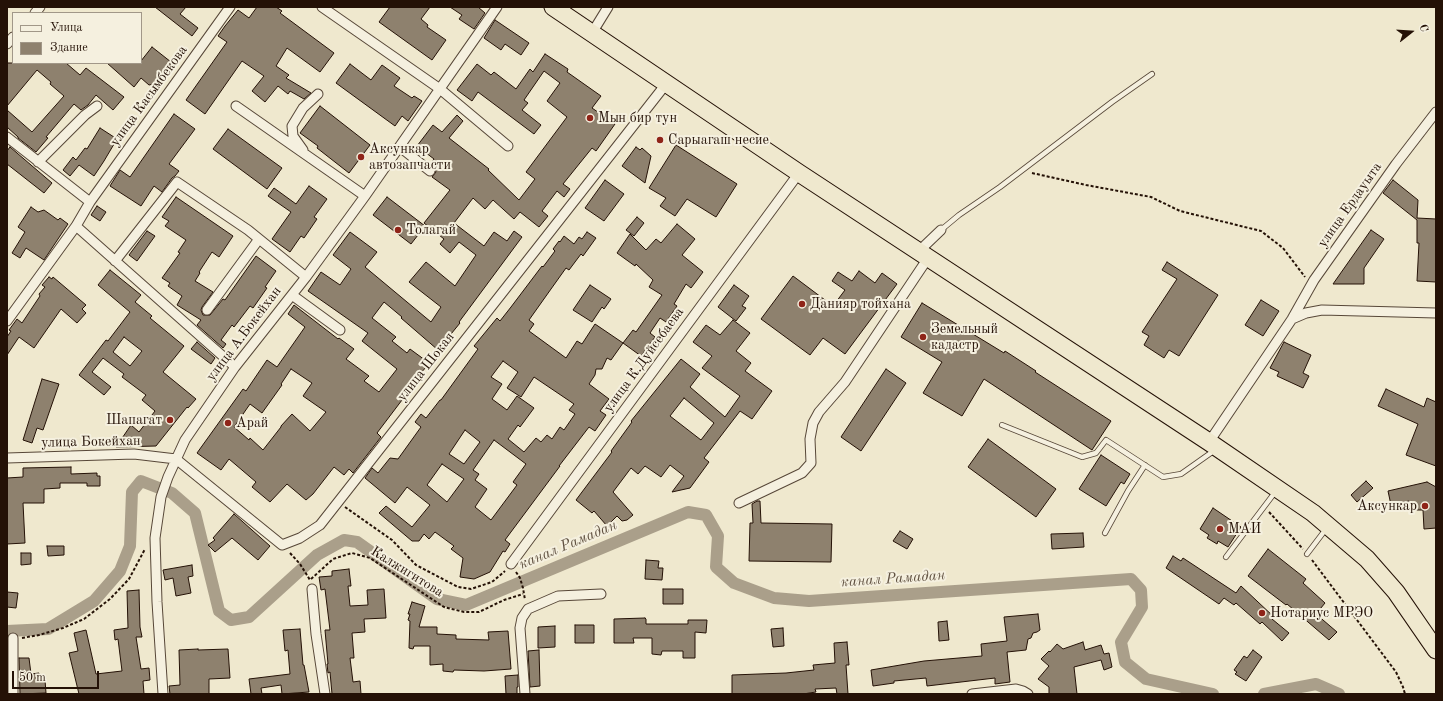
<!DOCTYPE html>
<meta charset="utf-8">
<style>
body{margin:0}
#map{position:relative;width:1443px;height:701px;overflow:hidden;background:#efe8ce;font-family:"Old Standard TT",serif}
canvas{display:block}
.frame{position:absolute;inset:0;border:8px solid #241106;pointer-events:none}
.legend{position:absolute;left:12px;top:12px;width:130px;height:52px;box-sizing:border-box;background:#f5f0df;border:1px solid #a19788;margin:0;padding:5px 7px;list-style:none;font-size:12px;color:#241106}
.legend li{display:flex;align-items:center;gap:8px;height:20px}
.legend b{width:20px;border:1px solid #a19788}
.north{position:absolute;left:1391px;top:12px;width:40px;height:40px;-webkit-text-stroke:3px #f5f0df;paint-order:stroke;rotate:73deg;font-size:11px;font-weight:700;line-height:16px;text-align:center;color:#241106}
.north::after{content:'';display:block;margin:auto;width:14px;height:18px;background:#241106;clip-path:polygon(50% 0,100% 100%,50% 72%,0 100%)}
.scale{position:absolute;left:12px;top:671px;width:87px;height:18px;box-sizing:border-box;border:2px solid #241106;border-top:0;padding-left:5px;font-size:12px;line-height:14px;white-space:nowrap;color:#241106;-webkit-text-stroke:3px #f5f0df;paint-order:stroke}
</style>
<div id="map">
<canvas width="1443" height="701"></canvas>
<div class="frame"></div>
<ul class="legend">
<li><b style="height:5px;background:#f5f0df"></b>Улица</li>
<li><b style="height:11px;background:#8e816e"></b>Здание</li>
</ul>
<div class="north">С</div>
<div class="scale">50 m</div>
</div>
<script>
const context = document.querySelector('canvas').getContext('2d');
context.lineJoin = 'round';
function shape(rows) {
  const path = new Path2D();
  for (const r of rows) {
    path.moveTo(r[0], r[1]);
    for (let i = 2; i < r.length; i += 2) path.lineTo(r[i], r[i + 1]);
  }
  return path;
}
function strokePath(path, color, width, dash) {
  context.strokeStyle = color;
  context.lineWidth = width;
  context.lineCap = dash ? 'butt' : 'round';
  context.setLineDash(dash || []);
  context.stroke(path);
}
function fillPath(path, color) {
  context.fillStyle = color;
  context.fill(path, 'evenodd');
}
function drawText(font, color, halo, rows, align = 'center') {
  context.font = font + ' "Old Standard TT",serif';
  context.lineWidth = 4;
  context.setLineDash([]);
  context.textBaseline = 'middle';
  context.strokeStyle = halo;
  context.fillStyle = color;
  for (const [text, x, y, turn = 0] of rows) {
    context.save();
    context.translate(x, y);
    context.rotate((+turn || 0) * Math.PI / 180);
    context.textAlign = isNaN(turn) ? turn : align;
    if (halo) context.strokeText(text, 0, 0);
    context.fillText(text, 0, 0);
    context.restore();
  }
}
strokePath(shape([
 [7,631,48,629,94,601,120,571,130,546,132,492,141,481,172,493,195,513,219,611,231,620,249,617,317,555,344,540,357,542,437,599,466,605,688,512,706,515,718,536,716,567,734,583,774,598,809,601,1131,579,1141,590,1142,607,1121,642,1125,662,1146,679,1213,694],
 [1264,694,1316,684,1339,694]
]), '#aa9f8a', 12);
const building = shape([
 [155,7,186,7,180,14,198,28,192,36,155,7],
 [257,7,276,7,282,11,280,13,334,53,320,72,287,48,276,66,289,75,286,78,311,93,304,99,290,91,288,94,278,86,265,102,252,91,264,76,242,61,205,114,186,100,227,42,218,36,225,26,238,10,249,18,257,7],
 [390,7,430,7,421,19,428,25,427,27,446,40,432,60,379,22,390,7],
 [450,7,478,7,485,13,474,29,459,19,462,15,450,7],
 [495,20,529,43,521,55,505,44,501,50,484,38,495,20],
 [152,47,171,62,154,84,149,85,141,78,134,87,107,63,141,63,141,61,152,47],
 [545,54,568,69,567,72,601,96,592,108,615,124,596,151,592,148,563,184,570,189,564,197,557,191,542,211,548,216,539,227,520,212,514,219,493,200,485,209,473,198,454,223,484,246,494,232,507,241,514,231,522,237,459,322,460,323,438,350,401,318,402,317,384,302,372,318,396,337,392,341,407,353,410,349,429,363,401,399,402,400,377,433,381,437,353,473,349,469,344,475,334,467,313,494,306,500,287,484,270,502,252,487,256,482,229,459,221,470,197,453,243,389,246,391,267,360,277,367,305,327,288,314,294,305,338,339,339,338,354,349,346,359,369,376,364,381,379,392,397,369,362,341,368,333,308,291,321,272,340,285,351,269,333,255,350,232,377,252,365,267,431,322,441,307,409,282,426,262,455,286,476,255,459,242,450,253,440,244,444,239,424,223,450,190,432,177,436,172,434,167,436,165,432,162,434,159,417,146,433,125,442,132,457,115,463,121,449,138,489,169,488,170,519,200,535,179,526,172,567,117,547,101,560,83,544,71,524,100,528,103,522,110,541,125,534,134,478,92,472,101,457,90,477,64,491,75,494,72,516,89,530,69,533,72,545,54],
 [291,369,312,383,303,396,326,412,310,431,292,414,281,426,281,427,263,450,250,438,249,440,234,427,250,404,262,413,282,385,281,384,291,369],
 [7,63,66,63,80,75,86,68,124,97,113,110,96,95,88,105,81,110,74,104,46,137,48,138,36,152,18,138,18,137,7,127,7,110,32,132,64,96,50,84,51,82,37,70,7,106,7,63],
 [350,64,371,80,382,65,400,78,394,86,412,98,414,96,422,101,408,121,402,116,395,126,336,83,350,64],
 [320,106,370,145,349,173,317,148,318,146,300,133,320,106],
 [174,114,195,129,169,164,179,171,175,176,172,178,162,192,154,186,141,206,110,186,120,170,130,177,174,114],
 [100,128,117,139,104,161,94,176,79,165,70,176,63,170,73,157,76,160,85,148,87,149,100,128],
 [228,129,282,168,267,189,213,149,228,129],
 [676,145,737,184,716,217,687,199,675,216,660,206,666,198,649,188,676,145],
 [10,147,52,183,44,193,7,164,7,151,10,147],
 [636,147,640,150,642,148,651,156,645,183,622,166,636,147],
 [605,180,624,194,604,221,585,208,605,180],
 [1393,180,1418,200,1417,218,1436,219,1436,282,1417,281,1419,243,1417,243,1417,220,1383,193,1393,180],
 [309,186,327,199,314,217,317,219,304,238,301,236,290,252,272,239,291,212,268,196,274,188,296,204,309,186],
 [176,197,233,236,219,257,212,252,199,272,200,273,195,281,213,292,202,307,201,310,203,315,210,315,223,299,225,300,256,256,276,271,265,287,267,288,253,308,250,306,234,327,232,325,221,340,226,344,223,348,197,325,201,320,177,305,182,296,168,286,170,283,162,278,180,253,178,252,186,240,165,226,169,221,162,217,176,197],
 [387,197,425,226,411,244,373,215,387,197],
 [97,206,106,212,100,221,91,215,97,206],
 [31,207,38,212,44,210,58,220,60,218,68,224,44,260,26,248,20,258,12,253,25,232,18,227,31,207],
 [637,217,644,223,634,236,626,230,637,217],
 [677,224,695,239,682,255,703,272,691,288,686,284,674,304,677,306,666,322,660,318,650,333,655,337,641,356,623,343,633,330,636,332,662,295,649,287,653,280,636,264,635,266,617,253,630,234,646,250,656,239,661,243,677,224],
 [1371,230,1384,239,1364,268,1364,284,1333,284,1371,230],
 [147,231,155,236,137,261,129,255,147,231],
 [587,232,596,238,583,256,581,254,569,270,566,268,551,289,529,320,534,324,529,331,566,358,577,341,582,344,595,324,623,343,611,360,607,358,602,369,596,369,595,375,589,384,609,399,600,411,606,415,595,431,589,427,559,466,560,466,505,540,510,544,505,552,503,551,490,572,474,579,460,577,463,558,451,549,454,546,435,532,429,539,424,534,419,541,412,541,379,513,386,506,412,527,430,505,407,487,395,503,365,478,372,468,378,473,390,458,398,459,421,427,415,422,421,414,426,418,440,400,441,400,478,349,474,346,497,318,500,321,511,307,542,266,543,267,555,251,553,249,559,241,560,242,564,236,574,244,579,237,582,239,587,232],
 [503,361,518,372,507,388,521,397,534,377,574,404,569,410,575,414,564,430,560,427,552,439,547,435,541,442,536,438,524,452,508,439,518,425,520,427,534,408,517,396,507,410,492,399,502,384,491,377,503,361],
 [465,430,480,442,464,464,449,454,465,430],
 [494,440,526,464,513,482,517,485,491,520,475,507,487,489,475,480,479,474,473,470,494,440],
 [442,464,464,479,447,502,427,485,442,464],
 [1167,262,1218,295,1179,356,1169,350,1164,358,1144,345,1149,336,1142,332,1177,279,1162,270,1167,262],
 [110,270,141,295,135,302,152,316,150,318,184,346,163,372,196,399,188,408,187,407,156,446,116,447,131,425,139,432,155,411,142,400,146,395,122,377,124,374,103,358,92,372,111,387,104,395,79,375,106,340,108,341,130,312,98,285,110,270],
 [124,337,142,351,130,366,113,352,124,337],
 [859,271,875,283,882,273,897,284,845,354,823,338,810,355,761,319,793,276,833,306,845,290,832,281,838,272,852,281,859,271],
 [49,277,52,279,53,277,86,305,82,309,86,313,77,323,61,309,34,348,19,337,7,355,7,337,11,331,9,330,17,319,22,323,40,296,39,294,45,287,42,285,49,277],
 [590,285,611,299,604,309,602,307,592,322,573,310,590,285],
 [734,285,749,296,742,306,746,308,736,321,718,307,734,285],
 [1261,300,1279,311,1263,336,1245,325,1261,300],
 [922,303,1004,353,1005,351,1036,371,1035,372,1111,421,1092,450,984,379,962,416,923,393,942,362,901,337,922,303],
 [733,320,750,333,736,351,751,363,745,371,772,391,752,419,740,411,704,458,709,462,690,488,672,492,684,476,670,465,661,477,645,466,638,474,631,468,613,492,633,515,627,520,622,521,617,516,607,526,594,511,592,513,576,500,612,452,611,451,632,422,631,421,681,359,700,374,690,387,725,417,740,396,702,368,712,356,693,342,706,325,720,335,733,320],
 [684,398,714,423,701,440,670,416,684,398],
 [197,342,215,358,211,364,191,349,197,342],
 [1284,342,1311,355,1303,373,1309,376,1303,388,1277,376,1279,372,1270,368,1284,342],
 [886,369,906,383,861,451,841,437,886,369],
 [42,379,59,384,43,430,37,428,32,443,23,440,42,379],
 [1386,389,1424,407,1427,398,1436,402,1436,466,1406,455,1418,424,1378,406,1386,389],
 [988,439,1056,489,1036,517,968,467,988,439],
 [1101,455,1130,474,1124,484,1121,482,1106,506,1079,489,1101,455],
 [71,467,71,474,97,473,97,476,100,476,100,486,87,486,87,483,60,483,60,488,44,489,44,503,23,503,25,543,7,544,7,478,23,477,23,468,71,467],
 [1366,481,1373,488,1357,502,1351,495,1366,481],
 [1427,482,1436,487,1436,528,1424,529,1423,510,1415,510,1410,507,1409,501,1391,505,1388,491,1427,482],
 [757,501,760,501,761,523,832,524,831,562,749,561,750,523,753,523,752,504,757,501],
 [1213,508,1241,527,1228,547,1218,541,1217,544,1207,538,1209,535,1200,529,1213,508],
 [234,514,270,546,258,560,232,538,215,552,208,545,215,540,213,538,234,514],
 [900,531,913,539,907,549,893,541,900,531],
 [1083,533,1084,547,1052,549,1051,534,1083,533],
 [47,546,64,546,64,555,48,556,47,546],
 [1268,549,1306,579,1303,583,1325,603,1316,614,1337,632,1329,640,1287,604,1286,605,1248,576,1268,549],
 [21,553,31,553,31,564,21,565,21,553],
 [1173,556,1181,561,1183,558,1236,593,1241,586,1274,617,1272,619,1289,633,1282,641,1262,622,1260,624,1236,603,1234,605,1224,598,1219,604,1166,568,1173,556],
 [646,560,659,561,658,568,663,568,662,580,645,579,646,560],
 [192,565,193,576,188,577,191,593,176,596,173,578,165,580,163,570,192,565],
 [349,569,351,586,348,586,350,606,368,605,367,590,384,589,386,618,364,619,365,632,352,633,354,658,350,658,353,682,360,681,361,694,332,694,330,672,328,673,327,664,328,664,325,630,330,630,325,589,321,590,319,577,332,576,332,571,349,569],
 [663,589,683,589,683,604,663,604,663,589],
 [139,590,140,627,142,637,136,637,141,669,149,668,150,680,143,681,144,694,79,694,69,653,78,651,74,633,86,630,96,674,122,671,118,639,115,640,114,630,128,628,127,591,139,590],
 [7,592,18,593,16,608,7,607,7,592],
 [412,602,425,606,419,627,437,627,437,634,456,635,456,639,489,640,488,632,508,631,511,669,484,671,454,670,453,672,443,671,443,664,430,665,430,646,414,646,413,649,409,648,410,621,408,620,410,614,408,614,412,602],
 [1038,614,1040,630,1037,632,1033,633,1031,638,1028,639,1026,650,1007,652,1010,682,995,684,995,678,927,686,926,678,894,681,894,683,873,686,871,670,924,661,982,656,981,644,1007,641,1004,617,1038,614],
 [645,618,646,619,646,624,688,624,688,620,707,620,706,633,695,632,695,658,683,658,683,651,662,651,661,655,652,654,652,638,633,638,634,643,614,643,614,619,645,618],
 [947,621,949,640,939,641,938,622,947,621],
 [575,625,594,625,594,643,575,643,575,625],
 [555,626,555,647,538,648,538,627,555,626],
 [783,628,784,646,773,647,771,629,783,628],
 [300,629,303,665,304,665,309,692,282,694,281,685,261,688,262,694,251,694,249,679,290,674,288,650,285,651,283,630,300,629],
 [847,642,849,665,846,665,848,694,837,694,836,688,815,689,816,692,803,694,732,694,732,675,786,673,814,670,813,665,835,663,834,643,847,642],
 [1083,642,1085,650,1101,645,1104,654,1109,653,1112,667,1104,670,1101,660,1074,667,1077,694,1049,694,1049,687,1038,679,1049,666,1041,659,1049,651,1050,652,1057,644,1063,649,1083,642],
 [198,649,198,650,228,649,230,678,209,679,209,694,170,694,169,686,180,685,179,650,198,649],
 [539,650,540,686,530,687,528,651,539,650],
 [1253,650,1262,657,1246,681,1235,674,1237,672,1234,670,1244,656,1247,658,1253,650],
 [19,658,29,658,31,674,39,673,40,681,45,680,46,693,20,694,19,658],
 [518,675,518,687,517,687,517,694,506,694,505,676,518,675]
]);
fillPath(building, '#8e816e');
strokePath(building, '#241106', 1);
const lane = shape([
 [941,230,959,215,1000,187,1112,102,1152,74],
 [1002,425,1082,457,1096,453,1106,440,1163,477,1181,474,1215,450],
 [1105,533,1128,491,1145,465],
 [1307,554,1326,529],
 [1226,557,1276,491]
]);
const street = shape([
 [322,7,440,89,508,146],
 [35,13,40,7],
 [592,33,608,7],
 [7,44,13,37],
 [236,106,365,196],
 [7,137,90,202],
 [400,147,430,171],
 [303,150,293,136,292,126,303,108,318,94],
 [38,162,85,115,97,106],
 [76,226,235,367],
 [918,252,941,230],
 [115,261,177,182,248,230,306,277],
 [292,295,340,330],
 [207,310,259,239],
 [1292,319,1306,313,1322,310,1436,313],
 [7,321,76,226,90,202,230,7],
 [1209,442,1292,319,1314,280,1396,164,1436,112],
 [7,458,134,454,176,459,282,545,300,538,320,525,666,84],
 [739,503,802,473,811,463,810,439,813,423,819,412,845,382,928,258],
 [511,564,799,173],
 [312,589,316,634,325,694],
 [13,638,13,694],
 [163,694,157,602,155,538,161,497,168,477,185,440,235,367,306,277,365,196,497,7],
 [525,694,520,628,522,618,528,609,558,596,601,594],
 [972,694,1016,689,1023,691,1028,694]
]);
const highway = shape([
 [553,7,799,173,1209,442,1313,513,1367,559,1396,592,1436,650]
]);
strokePath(lane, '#574738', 6);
strokePath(street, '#574738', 11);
strokePath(highway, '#241106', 19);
strokePath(shape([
 [1032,173,1086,185,1151,197,1180,211,1261,231,1283,248,1305,277],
 [345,507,392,540,416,565,458,587,471,589,492,582,505,571],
 [1269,512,1303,549],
 [290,553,300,564,310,580],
 [1312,560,1396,672,1403,687,1405,694],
 [516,572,520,578,523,588,525,600],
 [311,579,333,559,352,553,370,558,444,607,464,612,479,612,504,600,523,594],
 [22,638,39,635,63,628,84,619,110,599,129,579,145,549]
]), '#241106', 2, [3, 2]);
strokePath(lane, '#f5f0df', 4.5);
strokePath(street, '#f5f0df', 9);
strokePath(highway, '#efe8ce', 17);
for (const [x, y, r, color] of [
 [590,118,4,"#8f2418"],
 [660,140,4,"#8f2418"],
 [361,157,4,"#8f2418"],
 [398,230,4,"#8f2418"],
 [802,304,4,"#8f2418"],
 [923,337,4,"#8f2418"],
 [170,420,4,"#8f2418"],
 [228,423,4,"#8f2418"],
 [1425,506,4,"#8f2418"],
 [1220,529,4,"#8f2418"],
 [1262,613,4,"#8f2418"]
]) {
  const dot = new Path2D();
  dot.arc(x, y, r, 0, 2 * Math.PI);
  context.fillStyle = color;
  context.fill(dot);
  strokePath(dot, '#f5f0df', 1.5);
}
drawText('14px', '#241106', '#f5f0df', [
 ["улица Касымбекова",149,96,-54],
 ["улица Ердауыта",1350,205,-55],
 ["улица А.Бокейхан",244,334,-53],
 ["улица К.Дуйсебаева",644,360,-54],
 ["улица Шокая",426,367,-52],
 ["улица Бокейхан",91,442,-1],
 ["Калжигитова",407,572,32]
]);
drawText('14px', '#241106', '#f5f0df', [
 ["Мын бир тун",598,118],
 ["Сарыагаш несие",668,140],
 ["Аксункар",369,149],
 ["автозапчасти",369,165],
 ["Толагай",406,230],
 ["Данияр тойхана",810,304],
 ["Земельный",931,329],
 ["кадастр",931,345],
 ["Шапагат",162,420,"right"],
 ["Арай",236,423],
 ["Аксункар",1417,506,"right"],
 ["МАИ",1228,529],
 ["Нотариус МРЭО",1270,613]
], 'left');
drawText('italic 15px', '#605141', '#f5f0df', [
 ["канал Рамадан",568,545,-23],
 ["канал Рамадан",893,579,-4]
]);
</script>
